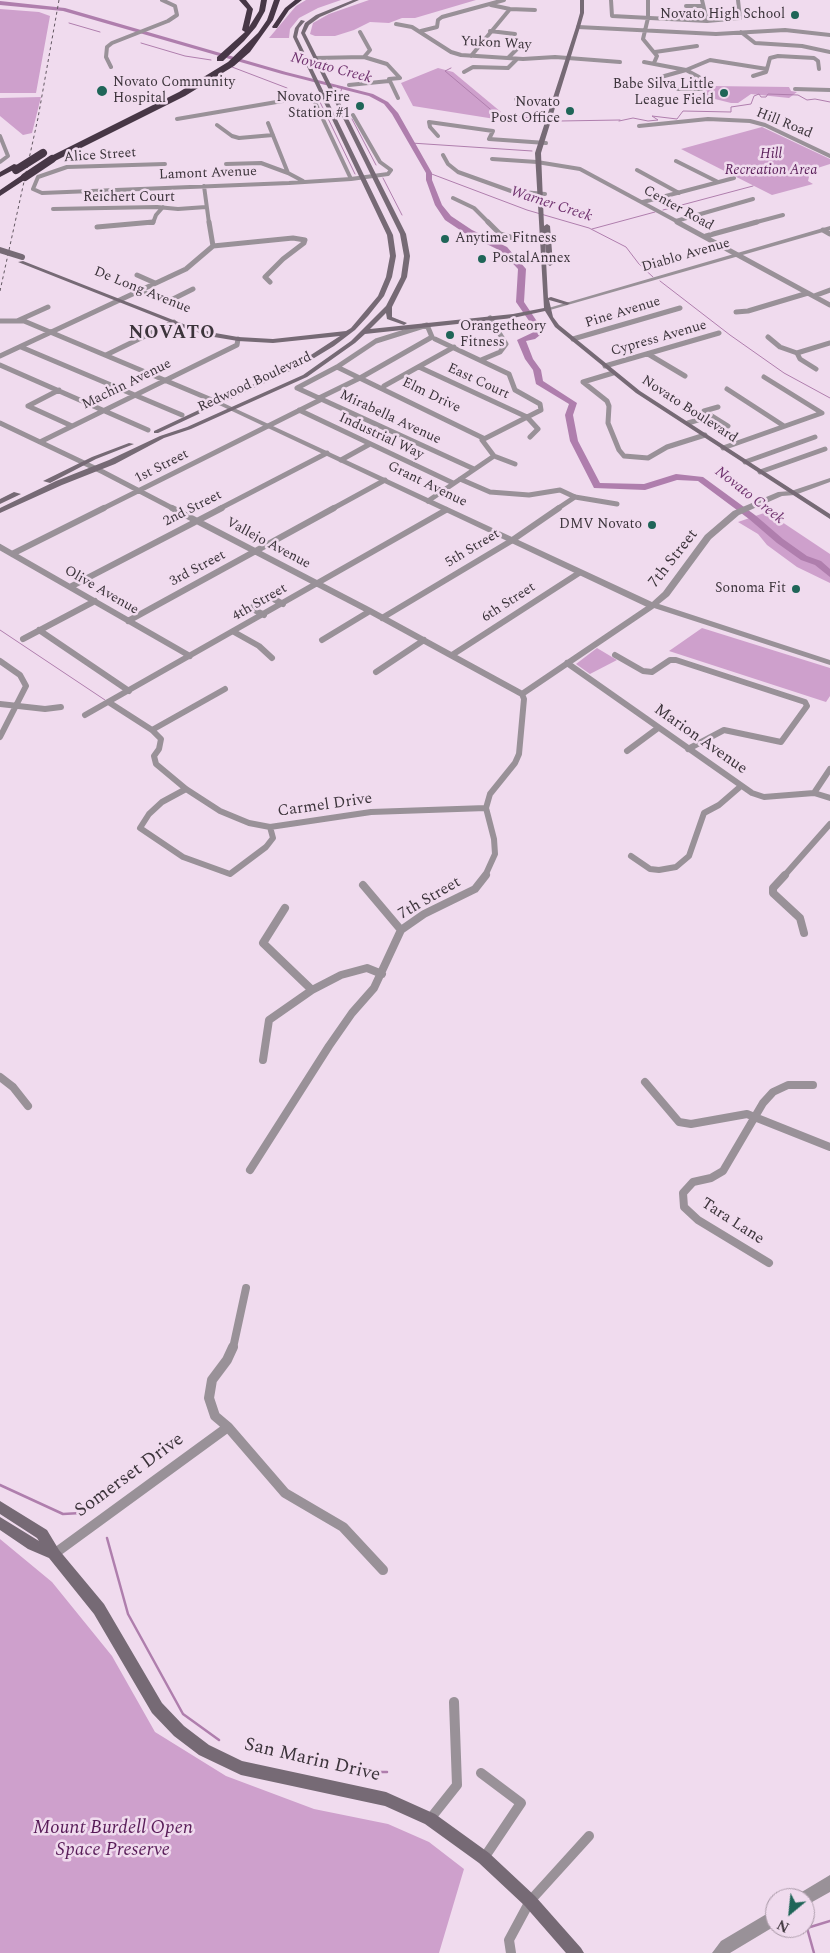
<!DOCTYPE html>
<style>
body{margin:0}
#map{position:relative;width:830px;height:1953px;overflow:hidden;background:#f0dbee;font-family:Spectral,serif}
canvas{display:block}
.north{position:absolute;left:765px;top:1888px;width:50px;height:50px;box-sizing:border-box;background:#f0dbee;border:1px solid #a898a6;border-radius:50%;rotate:208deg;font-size:14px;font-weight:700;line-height:20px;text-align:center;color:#3c343b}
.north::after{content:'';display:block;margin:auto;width:18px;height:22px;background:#1f6558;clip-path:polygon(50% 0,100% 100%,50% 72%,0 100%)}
</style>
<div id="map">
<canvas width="830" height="1953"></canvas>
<div class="north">N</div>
</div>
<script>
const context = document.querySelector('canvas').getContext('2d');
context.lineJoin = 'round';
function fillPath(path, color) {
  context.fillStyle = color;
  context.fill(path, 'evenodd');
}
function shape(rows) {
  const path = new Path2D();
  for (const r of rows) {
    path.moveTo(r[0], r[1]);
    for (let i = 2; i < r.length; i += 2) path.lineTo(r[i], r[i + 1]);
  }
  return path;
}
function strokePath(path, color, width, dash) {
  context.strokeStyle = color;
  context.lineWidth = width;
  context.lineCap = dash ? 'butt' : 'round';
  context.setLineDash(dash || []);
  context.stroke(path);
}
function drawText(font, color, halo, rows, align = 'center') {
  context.font = font + ' Spectral,serif';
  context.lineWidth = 5;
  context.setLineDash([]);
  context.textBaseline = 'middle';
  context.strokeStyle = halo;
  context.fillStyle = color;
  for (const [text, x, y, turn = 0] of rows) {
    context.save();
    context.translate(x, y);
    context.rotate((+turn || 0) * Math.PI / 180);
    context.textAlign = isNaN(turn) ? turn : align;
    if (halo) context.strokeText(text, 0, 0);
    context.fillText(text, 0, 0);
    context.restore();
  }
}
fillPath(shape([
 [306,0,341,0,318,8,299,18,290,29,289,38,269,38,296,6],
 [369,0,476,0,415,18,402,18,389,23,370,22,354,30,335,36,315,36,310,34,313,23,329,14],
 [0,9,39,12,50,16,36,93,0,93],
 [438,68,453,72,501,112,495,119,413,106,401,83],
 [710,86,789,87,791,91,797,92,789,98,751,94,738,103,731,103,699,95],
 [41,97,32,133,23,135,0,116,0,98],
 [762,127,830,159,830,164,805,172,809,177,808,181,813,184,772,195,681,149],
 [767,512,830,554,830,583,797,567,767,545,758,534,738,522],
 [702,628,830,668,830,696,826,702,669,651],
 [597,648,617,660,590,674,576,664],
 [0,1539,52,1582,112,1656,155,1732,226,1776,314,1809,388,1824,429,1842,464,1869,439,1953,0,1953]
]), '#cea0cc');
strokePath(shape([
 [69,23,100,32],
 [141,43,185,56,211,60],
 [232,67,287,88],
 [451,68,445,71,496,114,540,119],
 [341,91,342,87],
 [319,100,355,174],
 [352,119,376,165],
 [560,121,620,120],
 [619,121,633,118,648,121,658,120,652,116,677,119,683,111,731,112,731,107,751,104,754,96,759,94,761,97,766,97,768,94,798,95,807,100,815,99,830,102],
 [411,143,532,151],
 [429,173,527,210,589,228,626,247,639,264,653,277],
 [383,178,402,215],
 [663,210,753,186],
 [592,229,655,212],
 [660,281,730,335,784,373,830,398],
 [0,630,105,700]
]), '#af7ead', 1);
strokePath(shape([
 [0,1485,63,1514,81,1513],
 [107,1538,128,1614,183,1714,219,1740],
 [359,1772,387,1772],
 [814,1953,807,1928,830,1921]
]), '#af7ead', 2.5);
fillPath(shape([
 [0,1,65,8,286,72,373,94,388,102,398,113,432,173,432,180,442,205,451,216,472,230,507,247,526,269,524,302,544,332,535,339,526,341,533,359,541,370,543,381,577,403,573,415,578,441,600,483,644,484,676,474,703,477,755,515,783,539,807,556,821,561,830,569,830,577,815,565,801,560,777,543,749,519,698,481,677,480,645,490,594,488,570,441,565,415,569,404,536,384,533,370,525,359,517,340,536,331,516,302,518,269,501,251,466,234,445,220,435,205,426,180,426,173,392,114,384,104,369,96,282,74,63,11,0,5,0,1]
]), '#af7ead');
strokePath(shape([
 [611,0,612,16,707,21,740,18,738,0],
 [648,0,648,18,643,39,657,56,654,63],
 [702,0,707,21],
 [491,5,510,9,535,10],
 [686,6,703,6],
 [396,24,412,27,451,52,461,55,523,59,555,57,620,62],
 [578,27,716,34,785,30,830,35],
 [421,31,437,27,438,20,442,17,504,0],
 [490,31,515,34],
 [360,32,370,50,364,57],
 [741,32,755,43,802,46,830,52],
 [655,52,697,46],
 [471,56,510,9],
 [315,58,364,57,387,64,400,78,389,79,398,98],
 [508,58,518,48],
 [644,62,686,70,699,77,705,84,702,89,678,89],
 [111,67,106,57,107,47,112,43,168,21,177,15,175,6,162,0],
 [767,69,770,58,778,56,814,58,818,61,819,69],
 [464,72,473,67,508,68,517,59],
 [753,76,766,72,767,69],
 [661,77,686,70,710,60,767,69],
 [349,85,389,81],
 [795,89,830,90],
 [313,98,351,179],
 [516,99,559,101],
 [177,119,306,97,334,97],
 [268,123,288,173,303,181],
 [217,125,232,136,239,138,273,135],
 [639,126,708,119,750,121,765,125,830,156],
 [0,136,8,156,0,162],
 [438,136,430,127,429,122,493,131,489,139,546,143],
 [443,155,448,164,458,172,511,191,545,194],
 [492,159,537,162,580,169,680,223],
 [676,161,718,182],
 [165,164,67,167,38,177,33,189,42,193,289,183,351,179,388,174,391,170,380,162,353,115],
 [226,164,261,163,288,173],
 [637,170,679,193],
 [204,186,209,223],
 [453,198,474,208,489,223],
 [643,202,734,178],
 [53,209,157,207,178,209,206,207],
 [676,221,753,199],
 [149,223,153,223,156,215,163,207],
 [753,223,783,215]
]), '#999198', 4);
strokePath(shape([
 [488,222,500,234,520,240,548,241],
 [677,222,830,305],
 [97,227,153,222],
 [823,230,830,234],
 [706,236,757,222],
 [213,246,293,238,305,240,304,243,283,259,265,277,270,282],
 [137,275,155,283],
 [140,291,162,300,171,300,193,289],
 [814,296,830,290],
 [736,312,748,311,808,293],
 [0,321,24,321,219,403],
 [17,321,48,307],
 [768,337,780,347,797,353,800,359,816,369],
 [435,339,509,374,515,390,540,404,541,410,482,440,494,456,515,464],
 [573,339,680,308],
 [21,347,182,415],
 [797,353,830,343],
 [648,354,685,376],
 [106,355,174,322],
 [0,356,186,269,213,246,209,222],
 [481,360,500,352,506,344,490,318],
 [0,365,148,430],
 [605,366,719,333],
 [337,367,483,438],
 [419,367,527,417,538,429,530,437],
 [613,373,583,382,607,401,609,406,608,423,619,450,624,456,648,458,667,447,705,435],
 [384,386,454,347],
 [297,388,337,367,376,341,427,325,432,337,360,378,319,398],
 [297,388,474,469],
 [727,389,784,426],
 [28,406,72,426],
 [28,406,59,390],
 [718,407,704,411,728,426],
 [299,410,453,483],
 [0,423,103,472,174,509],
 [688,423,711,416],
 [40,442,237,345,238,339],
 [723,448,822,413,764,377],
 [341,460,370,444],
 [745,462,815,437],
 [760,472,825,449],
 [460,479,490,492,529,495,560,490,575,497],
 [575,497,617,504],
 [428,501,494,456],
 [102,509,322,399],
 [219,509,327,453],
 [332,509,385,480],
 [557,509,575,497]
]), '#999198', 5);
strokePath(shape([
 [172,508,370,611,522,694],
 [0,547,190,656],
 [12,554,104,508],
 [70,587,222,508],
 [264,615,251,608,270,597,283,604],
 [382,618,511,541,559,508],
 [128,621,334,508],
 [39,630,129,691],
 [234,632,259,646,272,658],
 [23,639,95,601],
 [322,640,370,611],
 [452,655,579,573],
 [615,655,643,671,652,672,670,660,676,660,805,702,807,706,781,742,724,730,688,749],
 [0,661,20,675,26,686,0,737],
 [567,663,752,793,764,797,814,793,830,798],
 [376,672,424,640],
 [110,703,152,730,161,739,159,749,154,756,156,764,186,789,220,811,249,823,270,827,371,812,486,808],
 [0,704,45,709,61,707],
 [85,715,446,510],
 [152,730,225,689],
 [627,751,658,728],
 [186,789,162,802,149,814,140,828,183,857,230,874,266,847,273,838,270,827],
 [814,793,830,769],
 [631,856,650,869,659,870,676,867,689,856,704,813,719,805,741,786],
 [485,876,495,854,494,839,486,808,490,794,515,763,519,754,524,699,522,694,652,606],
 [784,876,830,824]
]), '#999198', 6);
strokePath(shape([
 [785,875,773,888,773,893,800,918,804,933],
 [363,885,401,930],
 [285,908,263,943,312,990],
 [263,1060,269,1020,312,990,341,975,367,968,382,974],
 [0,1077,13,1087,28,1106],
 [645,1082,679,1122,691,1124,747,1114,830,1147],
 [250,1170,329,1046,352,1013,374,988,401,930,424,914,475,889,486,875],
 [769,1263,698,1220,684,1207,683,1193,693,1182,711,1178,723,1171,763,1103,773,1092,788,1085,813,1085],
 [233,1348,246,1288]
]), '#999198', 8);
strokePath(shape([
 [233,1347,227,1360,212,1380,209,1398,215,1416,228,1427,285,1493,343,1527,383,1570],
 [54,1554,228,1427],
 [481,1773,521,1803,484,1858],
 [430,1819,457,1785,454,1702],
 [511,1953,509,1940,530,1901,589,1836]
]), '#999198', 10);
fillPath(shape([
 [830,226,830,230,550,310,545,309,830,226],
 [219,401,652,602,663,592,705,535,733,511,778,492,791,491,830,478,830,482,795,495,782,496,739,515,711,539,669,596,659,604,830,660,830,665,654,608,649,608,217,404,216,403,219,401],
 [830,1875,830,1892,805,1906,805,1898,797,1898,800,1893,830,1875],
 [775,1909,775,1926,730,1953,712,1953,721,1941,775,1909]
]), '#999198');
fillPath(shape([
 [353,0,359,0,320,17,309,25,305,33,406,234,410,256,407,277,392,307,392,317,407,323,404,325,387,319,386,313,370,329,513,314,544,308,535,153,576,27,580,13,580,0,584,0,584,13,580,27,541,153,544,226,547,224,550,226,553,264,550,266,547,264,545,241,548,298,551,297,570,303,567,305,549,300,553,317,559,325,640,391,830,514,830,519,636,393,555,327,545,311,513,318,365,334,355,343,307,377,191,429,164,438,115,464,62,485,0,513,0,508,56,481,109,460,160,436,187,427,303,375,351,341,386,306,401,277,404,256,400,234,301,33,305,23,316,15,353,0],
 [301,20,305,21,299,28,297,37,393,235,396,256,392,277,384,296,368,316,355,330,334,346,301,366,158,433,154,433,154,431,297,364,340,336,273,343,238,341,214,337,187,329,18,262,23,261,191,327,215,333,238,337,273,339,346,331,351,328,378,296,386,277,390,256,387,235,293,37,295,28,301,20],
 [129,443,134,444,96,459,50,483,43,481,92,457,129,443],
 [14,492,21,494,0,504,0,499,14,492],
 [0,1501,47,1530,59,1550,104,1604,162,1703,184,1726,209,1745,242,1761,386,1792,435,1814,489,1853,535,1896,581,1948,584,1953,566,1953,525,1906,479,1863,425,1824,385,1806,241,1775,199,1755,174,1736,152,1713,94,1614,49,1558,28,1549,0,1530,0,1517,39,1541,37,1538,0,1514,0,1501]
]), '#766a75');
fillPath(shape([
 [239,0,246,0,253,9,249,27,259,11,261,0,267,0,265,11,256,27,244,41,223,61,217,61,217,57,245,32,242,30,247,9,239,0],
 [274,0,280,0,273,20,250,52,234,66,185,96,55,161,49,161,49,157,179,92,228,62,258,33,267,20,274,0],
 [295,0,302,0,289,10,277,28,273,28,272,27,285,8,295,0],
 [14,164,21,166,0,177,0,172,14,164],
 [22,175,29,177,0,196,0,190,22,175]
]), '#473746');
strokePath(shape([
 [0,291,38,118,59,0]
]), '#615660', 1, [3, 3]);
strokePath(shape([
 [0,250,22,257]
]), '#766a75', 6);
strokePath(shape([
 [16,170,43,153],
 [25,177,52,159]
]), '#473746', 8);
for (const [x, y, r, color] of [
 [795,15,5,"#1f6558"],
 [102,91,6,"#1f6558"],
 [724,93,5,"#1f6558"],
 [360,106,5,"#1f6558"],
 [570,111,5,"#1f6558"],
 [445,239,5,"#1f6558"],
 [482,259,5,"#1f6558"],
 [450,335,5,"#1f6558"],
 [652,525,5,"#1f6558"],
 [796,589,5,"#1f6558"]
]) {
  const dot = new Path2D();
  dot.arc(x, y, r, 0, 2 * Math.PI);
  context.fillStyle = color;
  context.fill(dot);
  strokePath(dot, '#f0dbee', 2);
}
drawText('14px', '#3c343b', '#f0dbee', [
 ["Novato High School",785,15],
 ["Novato Community",113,83,"left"],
 ["Hospital",113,99,"left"],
 ["Babe Silva Little",714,85],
 ["League Field",714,101],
 ["Novato Fire",350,98],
 ["Station #1",350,114],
 ["Novato",560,103],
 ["Post Office",560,119],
 ["Anytime Fitness",455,239,"left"],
 ["PostalAnnex",492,259,"left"],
 ["Orangetheory",460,327,"left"],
 ["Fitness",460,343,"left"],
 ["DMV Novato",642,525],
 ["Sonoma Fit",786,589]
], 'right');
drawText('14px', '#3c343b', '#f0dbee', [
 ["Yukon Way",496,44,3],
 ["Hill Road",784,124,22],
 ["Alice Street",100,156,-4],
 ["Lamont Avenue",208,174,-2],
 ["Reichert Court",129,198],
 ["Center Road",678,209,29],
 ["Diablo Avenue",686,256,-16],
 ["De Long Avenue",142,291,22],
 ["Pine Avenue",623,313,-17],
 ["Cypress Avenue",659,339,-16],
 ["East Court",478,382,25],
 ["Redwood Boulevard",255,383,-25],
 ["Machin Avenue",127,385,-26],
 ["Elm Drive",431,396,26],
 ["Novato Boulevard",689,410,33],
 ["Mirabella Avenue",390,418,25],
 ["Industrial Way",381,437,25],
 ["1st Street",162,467,-27],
 ["Grant Avenue",427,485,26],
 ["2nd Street",193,509,-27],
 ["Vallejo Avenue",268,544,28],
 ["5th Street",473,549,-31],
 ["3rd Street",198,569,-28],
 ["Olive Avenue",101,591,30],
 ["4th Street",260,603,-30],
 ["6th Street",509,603,-33]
]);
drawText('italic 14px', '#581c58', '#f0dbee', [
 ["Hill",771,155],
 ["Recreation Area",771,171]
]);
drawText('italic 15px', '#70336f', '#f0dbee', [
 ["Novato Creek",331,69,15],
 ["Warner Creek",551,205,18],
 ["Novato Creek",749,496,38]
]);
drawText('16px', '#3c343b', '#f0dbee', [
 ["7th Street",674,559,-52],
 ["Marion Avenue",700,740,35],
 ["Carmel Drive",325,806,-8],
 ["7th Street",430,899,-30],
 ["Tara Lane",732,1222,33]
]);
context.letterSpacing = '1px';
drawText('bold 18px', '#3c343b', '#f0dbee', [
 ["NOVATO",172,334]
]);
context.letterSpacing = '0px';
drawText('19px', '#3c343b', '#f0dbee', [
 ["Somerset Drive",130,1476,-36],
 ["San Marin Drive",312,1761,13]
]);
drawText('italic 19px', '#581c58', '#f0dbee', [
 ["Mount Burdell Open",113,1829],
 ["Space Preserve",113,1851]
]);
</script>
